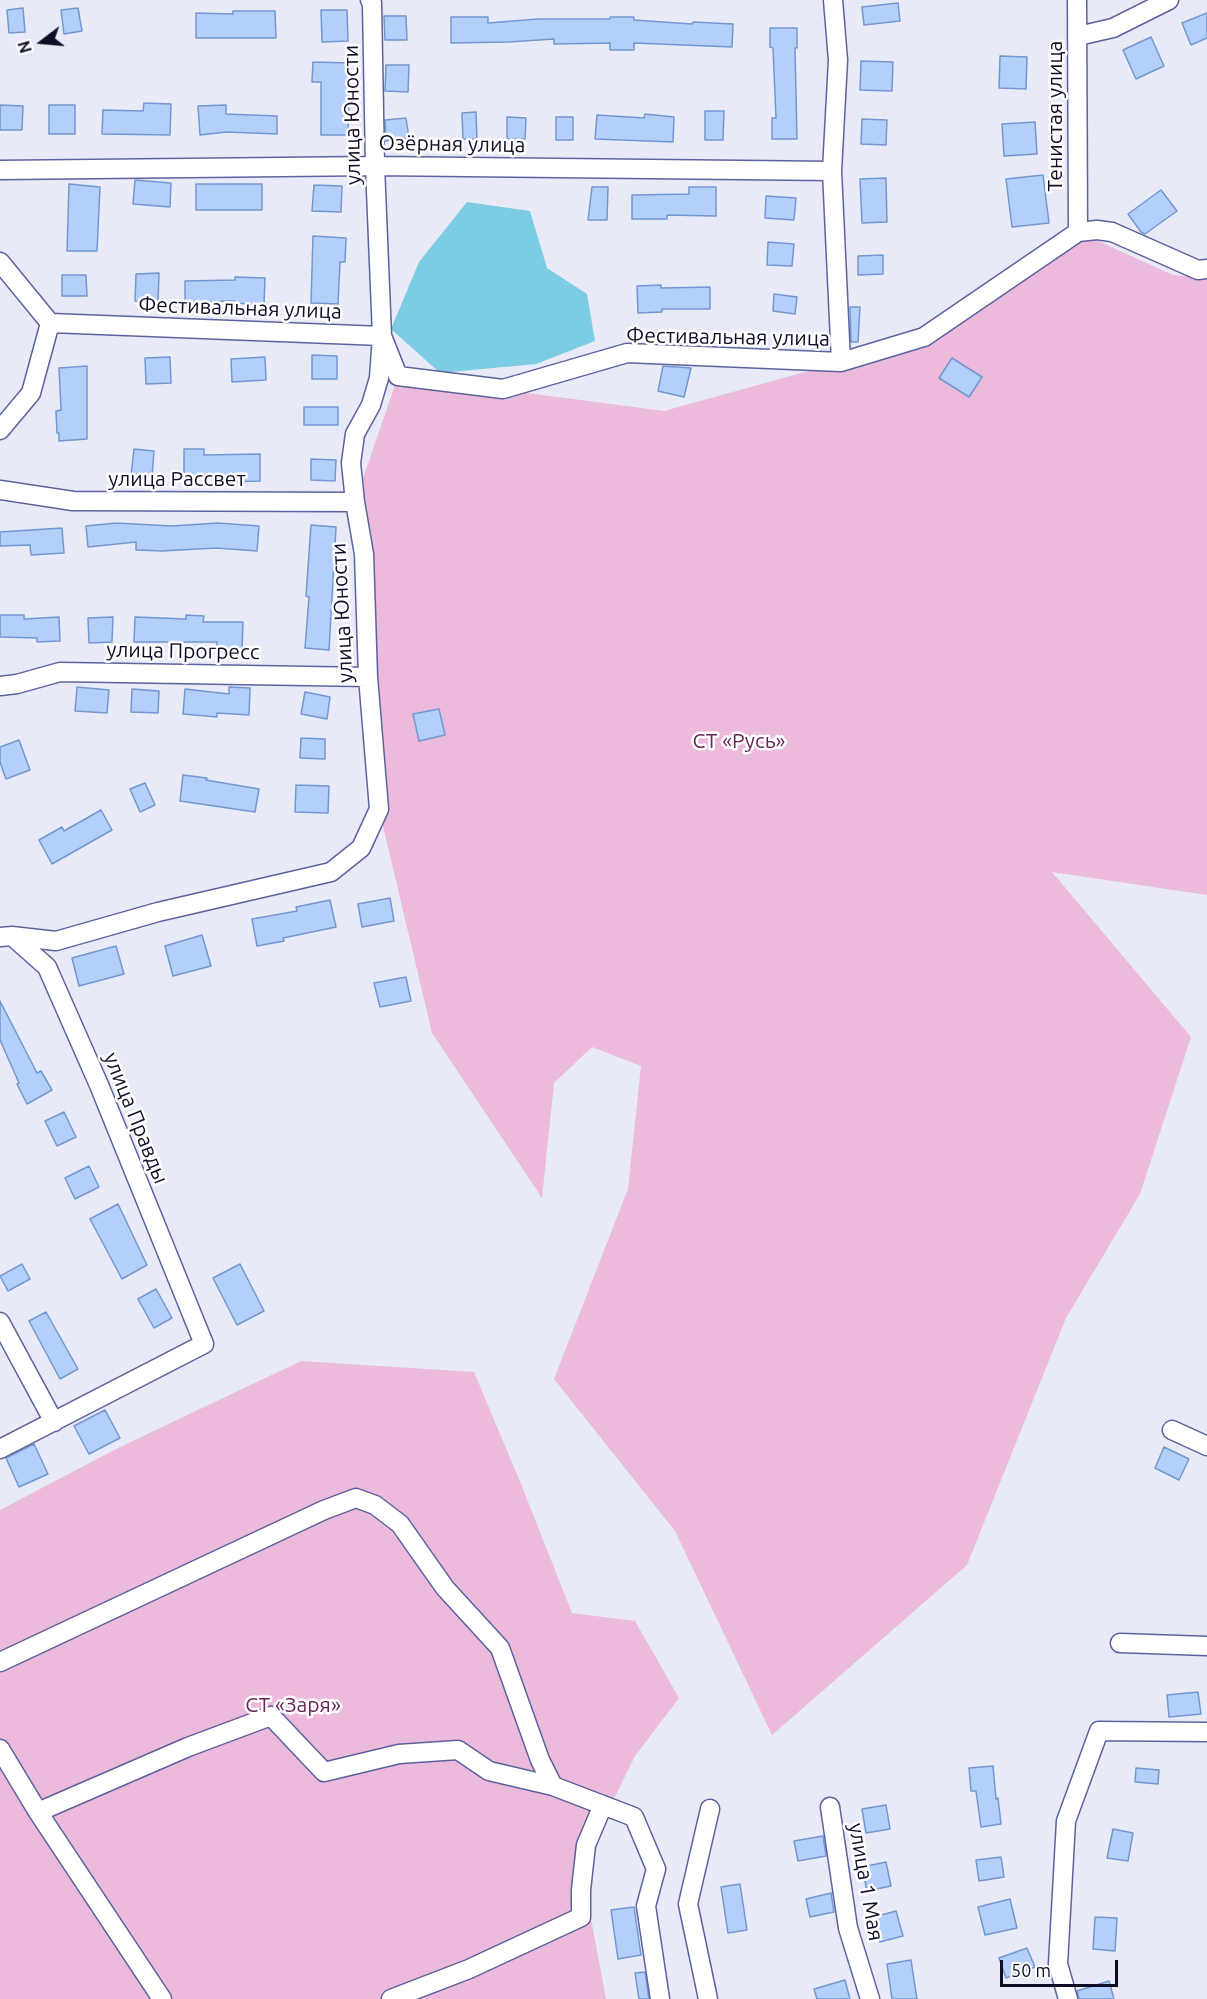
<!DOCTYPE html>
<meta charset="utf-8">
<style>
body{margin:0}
#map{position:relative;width:1207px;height:1999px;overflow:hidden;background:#e8eaf8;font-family:Ubuntu,sans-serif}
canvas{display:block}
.north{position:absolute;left:12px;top:12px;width:60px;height:60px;-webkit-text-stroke:4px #fff;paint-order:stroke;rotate:254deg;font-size:16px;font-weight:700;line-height:24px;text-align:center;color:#0e0f27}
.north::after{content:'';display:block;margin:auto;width:21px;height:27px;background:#0e0f27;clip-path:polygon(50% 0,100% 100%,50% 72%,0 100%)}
.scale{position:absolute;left:1000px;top:1960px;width:118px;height:27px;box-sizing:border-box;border:3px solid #0e0f27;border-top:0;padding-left:8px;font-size:18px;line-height:21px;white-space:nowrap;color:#0e0f27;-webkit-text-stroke:4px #fff;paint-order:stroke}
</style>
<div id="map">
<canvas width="1207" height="1999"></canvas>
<div class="north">N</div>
<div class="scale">50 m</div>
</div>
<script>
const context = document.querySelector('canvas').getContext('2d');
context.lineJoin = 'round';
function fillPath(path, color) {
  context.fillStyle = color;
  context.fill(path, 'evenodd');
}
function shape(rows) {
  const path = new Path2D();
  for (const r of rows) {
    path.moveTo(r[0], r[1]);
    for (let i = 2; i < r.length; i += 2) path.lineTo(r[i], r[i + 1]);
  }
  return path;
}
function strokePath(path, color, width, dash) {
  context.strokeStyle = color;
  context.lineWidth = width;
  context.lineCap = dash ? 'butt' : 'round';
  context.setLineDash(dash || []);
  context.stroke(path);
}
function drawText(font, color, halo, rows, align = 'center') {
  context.font = font + ' Ubuntu,sans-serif';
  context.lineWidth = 5;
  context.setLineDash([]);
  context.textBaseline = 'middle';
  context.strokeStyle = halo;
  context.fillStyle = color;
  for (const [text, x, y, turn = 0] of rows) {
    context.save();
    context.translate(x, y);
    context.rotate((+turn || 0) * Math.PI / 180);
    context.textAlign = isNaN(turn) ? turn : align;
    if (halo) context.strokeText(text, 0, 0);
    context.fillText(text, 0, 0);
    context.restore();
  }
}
fillPath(shape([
 [1078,232,1173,275,1207,278,1207,895,1052,872,1191,1037,1140,1194,1066,1318,967,1565,772,1735,675,1531,554,1379,628,1189,641,1066,592,1047,554,1083,542,1198,432,1033,379,809,355,502,398,376,664,411,841,362,924,337],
 [301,1361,474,1372,521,1484,572,1613,635,1621,679,1698,635,1756,613,1801,593,1834,588,1878,591,1919,606,1999,0,1999,0,1510,118,1448]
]), '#ecbadb');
fillPath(shape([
 [467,202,530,211,547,268,587,294,595,341,536,364,440,373,391,329,419,262]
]), '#7ccce4');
const building = shape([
 [898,3,900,21,864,25,862,7,898,3],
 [23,8,25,32,9,33,7,10,23,8],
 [78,8,82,31,64,34,61,10,78,8],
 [321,10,347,10,348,41,322,42,321,10],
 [233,11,275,11,276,38,196,38,196,13,233,14,233,11],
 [1207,13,1207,38,1191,45,1182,23,1207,13],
 [384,16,406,16,407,40,385,40,384,16],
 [451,17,488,17,488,23,538,19,610,19,610,17,634,17,634,20,692,24,693,22,733,24,732,47,634,43,634,50,610,50,610,43,554,44,554,39,509,42,451,43,451,17],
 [770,28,797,28,797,48,795,48,797,139,772,139,772,118,776,118,773,48,770,47,770,28],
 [1151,37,1164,66,1136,79,1123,50,1151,37],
 [1000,56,1027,57,1026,89,999,88,1000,56],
 [861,61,893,62,892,91,860,90,861,61],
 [313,62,350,63,348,135,321,135,321,82,312,82,313,62],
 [386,65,409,65,408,92,385,91,386,65],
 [144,103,171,104,170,135,102,134,103,110,143,111,144,103],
 [0,105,23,106,22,130,0,130,0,105],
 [49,105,75,105,75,134,49,134,49,105],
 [226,105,226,114,277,116,277,134,227,132,200,135,198,106,226,105],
 [705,111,724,111,723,140,705,140,705,111],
 [476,112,477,139,463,139,462,113,476,112],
 [645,114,674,117,673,142,595,139,597,115,644,118,645,114],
 [507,117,526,118,525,139,507,139,507,117],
 [556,117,573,117,573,140,556,140,556,117],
 [406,118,409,138,386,141,385,120,406,118],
 [862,119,887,120,886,145,861,144,862,119],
 [1035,122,1037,154,1004,156,1002,124,1035,122],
 [1043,175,1049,223,1012,227,1006,179,1043,175],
 [886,178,887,222,862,223,860,179,886,178],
 [135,180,171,183,170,207,133,204,135,180],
 [69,184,100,187,97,251,67,251,69,184],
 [196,184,262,184,262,210,196,210,196,184],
 [314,185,342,186,341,212,312,211,314,185],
 [592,187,608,187,607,220,588,220,592,187],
 [689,187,716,187,716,216,667,215,667,219,632,219,632,195,689,194,689,187],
 [1161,190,1177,211,1145,234,1141,232,1128,214,1161,190],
 [766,196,796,198,794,220,765,218,766,196],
 [313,236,346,238,345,262,340,262,338,304,311,303,313,236],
 [768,242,794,244,792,266,767,265,768,242],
 [883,255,883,274,858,275,858,256,883,255],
 [159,273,158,302,135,301,136,274,159,273],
 [62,275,86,275,87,296,62,296,62,275],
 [235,277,265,278,264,305,234,303,234,301,185,302,185,281,235,280,235,277],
 [661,285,661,288,710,287,710,309,662,309,662,312,638,313,637,286,661,285],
 [774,294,797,297,795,314,773,311,774,294],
 [850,307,860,307,858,342,851,342,850,307],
 [312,355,337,356,337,379,312,379,312,355],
 [170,357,171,383,146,384,145,358,170,357],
 [265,357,266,380,232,382,231,359,265,357],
 [952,358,982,377,969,397,939,378,952,358],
 [87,366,87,439,59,441,59,433,57,433,56,411,61,410,59,368,87,366],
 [663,366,691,368,684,397,658,391,663,366],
 [304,407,338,407,338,425,304,425,304,407],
 [134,449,154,451,152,477,131,475,134,449],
 [184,449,204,449,204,455,260,454,260,481,226,482,226,476,184,478,184,449],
 [311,459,336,460,335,481,311,480,311,459],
 [116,523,172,526,218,523,259,526,257,551,216,548,162,551,136,550,136,542,88,547,86,526,116,523],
 [311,525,336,527,329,650,305,648,309,597,306,596,311,525],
 [62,528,64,553,31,555,30,545,0,546,0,532,62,528],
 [0,615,24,615,24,619,59,617,60,641,37,642,37,638,0,637,0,615],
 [186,615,204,616,203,622,243,622,242,650,217,650,217,642,134,642,135,617,186,619,186,615],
 [113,617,112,642,89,643,88,618,113,617],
 [77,687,109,690,107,713,75,711,77,687],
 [229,687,250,688,249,715,217,713,217,717,183,714,185,689,229,694,229,687],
 [132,689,159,691,158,713,131,712,132,689],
 [305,692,330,697,327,719,301,714,305,692],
 [439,709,445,735,419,741,413,714,439,709],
 [301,738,325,739,325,759,300,758,301,738],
 [19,740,30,770,6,779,0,762,0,747,19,740],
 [183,775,207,778,206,780,259,789,255,812,180,801,183,775],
 [145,783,155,805,140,812,130,789,145,783],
 [296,785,329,786,328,813,295,812,296,785],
 [101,810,112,830,52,864,39,840,62,827,64,831,101,810],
 [390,898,394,921,362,927,358,904,390,898],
 [330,900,336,927,283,938,284,941,257,946,252,919,297,911,296,907,330,900],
 [202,935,211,966,173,976,165,946,202,935],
 [116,946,124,974,79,986,72,958,116,946],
 [406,977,411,1001,380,1007,374,983,406,977],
 [0,1001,37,1073,41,1071,52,1090,27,1104,17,1084,19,1083,0,1040,0,1001],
 [64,1112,76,1137,57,1146,45,1121,64,1112],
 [89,1166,99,1187,75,1199,65,1178,89,1166],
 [118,1204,147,1265,122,1279,90,1219,118,1204],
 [22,1264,30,1279,8,1291,0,1276,22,1264],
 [240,1264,264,1311,237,1325,213,1278,240,1264],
 [156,1289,172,1318,154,1328,138,1299,156,1289],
 [46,1312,78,1369,60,1379,29,1321,46,1312],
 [105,1410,120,1438,89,1454,74,1426,105,1410],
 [34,1444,48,1474,19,1487,6,1458,34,1444],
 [1164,1447,1189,1459,1179,1480,1155,1468,1164,1447],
 [1198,1692,1201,1714,1169,1717,1167,1695,1198,1692],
 [993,1766,996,1799,998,1798,1001,1824,981,1827,976,1791,971,1791,969,1768,993,1766],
 [1136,1768,1159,1770,1158,1784,1135,1782,1136,1768],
 [886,1805,890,1829,866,1833,862,1809,886,1805],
 [1113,1829,1133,1833,1128,1861,1107,1858,1113,1829],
 [823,1836,826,1856,798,1861,794,1841,823,1836],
 [1001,1857,1004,1877,979,1881,976,1860,1001,1857],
 [886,1862,891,1886,867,1891,862,1867,886,1862],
 [740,1884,747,1930,728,1933,721,1887,740,1884],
 [831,1893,834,1912,810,1917,806,1899,831,1893],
 [1010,1899,1017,1928,985,1935,978,1907,1010,1899],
 [634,1907,641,1955,618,1959,611,1910,634,1907],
 [896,1911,903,1936,880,1942,874,1917,896,1911],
 [1095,1917,1117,1918,1115,1951,1093,1949,1095,1917],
 [1027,1948,1035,1967,1006,1978,999,1958,1027,1948],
 [911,1960,917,1999,892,1999,887,1964,911,1960],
 [645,1972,649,1999,639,1999,635,1973,645,1972],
 [845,1980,850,1999,817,1999,814,1989,845,1980],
 [1109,1981,1114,1999,1079,1999,1077,1991,1109,1981]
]);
fillPath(building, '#b3cffa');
strokePath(building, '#7398d1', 1.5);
const minor = shape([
 [833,0,838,60,832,171,841,362],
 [1077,0,1078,232],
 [1078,36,1113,28,1169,0],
 [0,170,375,166,832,171],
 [0,262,50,323,31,393,0,430],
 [50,323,382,336,398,376,503,389,627,353,841,362,924,337,1078,232,1097,230,1112,232,1198,270,1207,269],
 [0,490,73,501,355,502],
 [0,686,17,684,60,672,368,677],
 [0,937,12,936,56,941,158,912,331,872,361,848,379,809,368,677,364,554,355,502,351,463,355,434,371,405,379,378,382,336,375,166,372,3,370,0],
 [0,1322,54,1422],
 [1172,1430,1207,1446],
 [0,1449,204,1344,99,1085,47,967,12,936],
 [1120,1643,1207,1646],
 [0,1662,324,1510,356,1498,375,1505,400,1524,445,1588,500,1648,540,1760,553,1786],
 [0,1749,38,1812,162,1999],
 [830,1807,848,1928,870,1999],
 [38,1812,188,1747,271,1716,324,1772,399,1754,458,1750,489,1771,553,1786,634,1817,656,1869,646,1906,660,1999],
 [391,1999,469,1969,581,1917,581,1890,586,1845,603,1805],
 [708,1999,688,1904,710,1809],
 [1068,1999,1058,1964,1066,1821,1099,1731,1207,1732]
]);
strokePath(minor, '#5c629e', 21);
strokePath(minor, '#fff', 18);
drawText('21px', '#0e0f27', '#fff', [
 ["улица Юности",352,115,-91],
 ["Тенистая улица",1055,116,-90],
 ["Озёрная улица",452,144,1],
 ["Фестивальная улица",240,308,2],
 ["Фестивальная улица",728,337,1],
 ["улица Рассвет",177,479],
 ["улица Юности",342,613,-93],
 ["улица Прогресс",183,651,1],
 ["улица Правды",136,1118,68],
 ["улица 1 Мая",866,1882,80]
]);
drawText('21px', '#672456', '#fff', [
 ["СТ «Русь»",739,741],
 ["СТ «Заря»",293,1705]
]);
</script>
